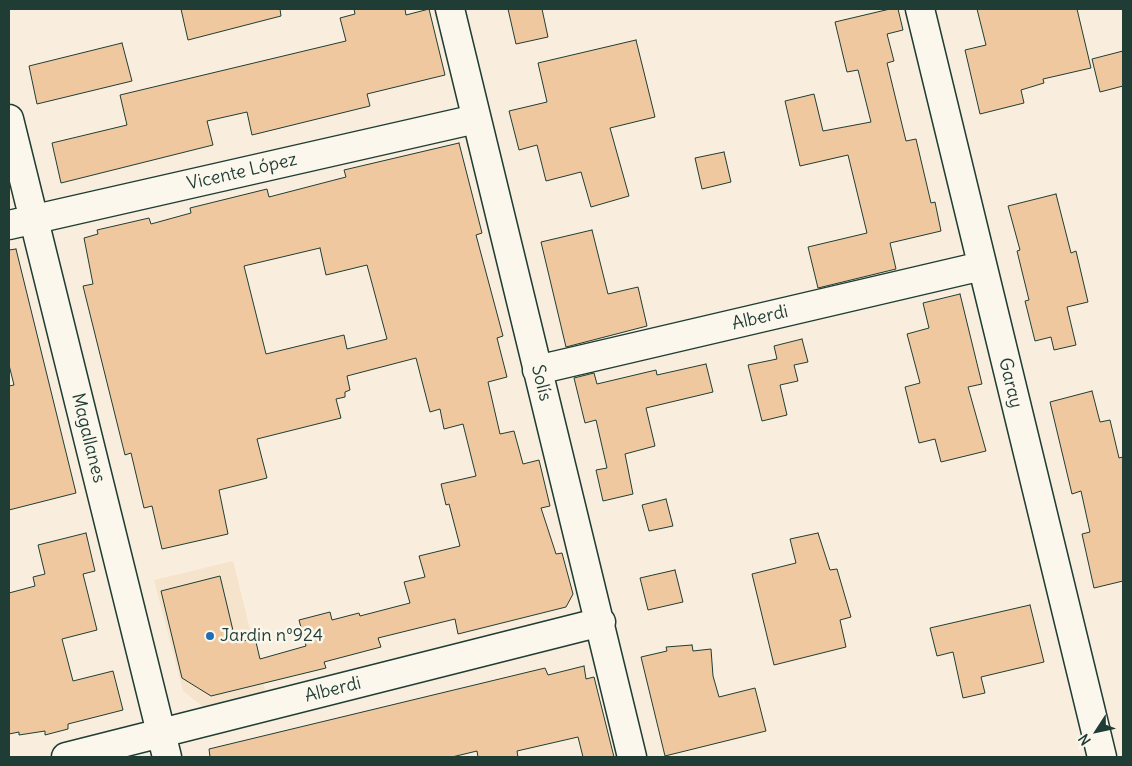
<!DOCTYPE html>
<meta charset="utf-8">
<style>
body{margin:0}
#map{position:relative;width:1132px;height:766px;overflow:hidden;background:#f9eedd;font-family:Delius,sans-serif}
canvas{display:block}
.frame{position:absolute;inset:0;border:10px solid #1f3d34;pointer-events:none}
.north{position:absolute;left:1072px;top:706px;width:50px;height:50px;-webkit-text-stroke:4px #fbf7ec;paint-order:stroke;rotate:235deg;font-size:14px;font-weight:700;line-height:20px;text-align:center;color:#1f3d34}
.north::after{content:'';display:block;margin:auto;width:18px;height:22px;background:#1f3d34;clip-path:polygon(50% 0,100% 100%,50% 72%,0 100%)}
</style>
<div id="map">
<canvas width="1132" height="766"></canvas>
<div class="frame"></div>
<div class="north">N</div>
</div>
<script>
const context = document.querySelector('canvas').getContext('2d');
context.lineJoin = 'round';
function fillPath(path, color) {
  context.fillStyle = color;
  context.fill(path, 'evenodd');
}
function shape(rows) {
  const path = new Path2D();
  for (const r of rows) {
    path.moveTo(r[0], r[1]);
    for (let i = 2; i < r.length; i += 2) path.lineTo(r[i], r[i + 1]);
  }
  return path;
}
function strokePath(path, color, width, dash) {
  context.strokeStyle = color;
  context.lineWidth = width;
  context.lineCap = dash ? 'butt' : 'round';
  context.setLineDash(dash || []);
  context.stroke(path);
}
function drawText(font, color, halo, rows, align = 'center') {
  context.font = font + ' Delius,sans-serif';
  context.lineWidth = 5;
  context.setLineDash([]);
  context.textBaseline = 'middle';
  context.strokeStyle = halo;
  context.fillStyle = color;
  for (const [text, x, y, turn = 0] of rows) {
    context.save();
    context.translate(x, y);
    context.rotate((+turn || 0) * Math.PI / 180);
    context.textAlign = isNaN(turn) ? turn : align;
    if (halo) context.strokeText(text, 0, 0);
    context.fillText(text, 0, 0);
    context.restore();
  }
}
fillPath(shape([
 [233,561,266,694,206,709,183,691,154,580]
]), '#f6e3cb');
const building = shape([
 [181,9,280,9,281,16,188,40,181,9],
 [354,9,405,9,406,15,429,9,445,75,367,94,370,106,252,135,247,112,207,121,213,145,61,183,52,143,127,125,120,95,346,41,340,18,355,14,354,9],
 [508,9,542,9,548,37,516,44,508,9],
 [890,9,898,9,903,30,887,34,894,61,887,63,906,141,916,139,931,203,935,202,941,231,890,243,896,269,818,288,808,247,867,233,848,155,800,166,785,101,814,94,823,131,871,122,858,70,847,72,835,22,890,9],
 [977,9,1077,9,1091,68,1043,79,1044,83,1021,90,1024,103,980,114,965,50,986,45,977,9],
 [636,40,655,117,610,128,629,196,591,207,581,172,546,181,537,145,519,150,509,111,547,102,538,63,636,40],
 [122,43,132,81,37,104,29,66,122,43],
 [1123,51,1123,86,1100,92,1092,59,1123,51],
 [459,143,482,233,476,235,503,336,497,338,507,377,488,382,500,434,514,431,523,464,539,460,550,506,541,508,556,554,562,553,573,594,566,607,458,634,455,619,378,638,381,647,324,662,326,668,211,696,182,678,161,591,220,576,236,643,255,638,260,659,306,646,299,620,330,612,332,620,359,613,360,616,410,603,404,582,425,577,419,556,460,546,449,504,446,505,441,484,476,476,463,424,444,429,440,409,430,412,416,358,347,376,350,390,345,392,345,397,336,399,341,418,257,439,267,478,219,490,228,534,162,549,152,506,144,508,131,453,125,455,83,286,93,284,84,238,98,234,97,230,149,218,151,224,191,213,190,208,267,189,269,197,346,177,344,170,459,143],
 [320,248,326,275,367,265,387,339,347,349,344,335,266,354,244,266,320,248],
 [724,152,731,182,702,189,695,158,724,152],
 [1056,194,1071,253,1076,251,1088,302,1067,307,1076,345,1054,350,1051,337,1035,341,1025,301,1029,300,1017,251,1020,250,1008,206,1056,194],
 [592,230,608,294,638,287,647,326,566,347,541,242,592,230],
 [16,249,76,493,9,510,9,386,14,385,9,365,9,250,16,249],
 [960,294,982,384,968,387,986,451,941,462,935,439,919,443,905,387,920,383,907,334,929,328,923,303,960,294],
 [802,339,808,362,794,365,798,381,780,385,787,415,762,421,748,365,777,359,774,346,802,339],
 [706,364,713,392,646,408,655,446,625,454,633,494,603,501,596,470,607,468,596,420,585,423,574,378,594,373,597,384,656,370,657,375,706,364],
 [1092,391,1100,422,1110,420,1119,458,1123,457,1123,581,1094,588,1082,534,1090,532,1081,491,1072,494,1050,402,1092,391],
 [666,499,673,526,649,531,642,505,666,499],
 [86,533,95,571,83,574,97,630,62,639,73,681,113,671,123,710,68,724,68,729,45,735,45,731,19,735,19,732,9,734,9,593,35,586,33,577,45,574,38,545,86,533],
 [818,533,830,570,837,569,851,617,840,620,846,647,774,665,752,574,796,563,790,539,818,533],
 [675,570,683,602,648,610,640,578,675,570],
 [1030,605,1044,662,981,677,985,693,963,698,953,652,937,656,930,628,1030,605],
 [692,645,693,651,711,649,713,676,719,697,755,688,766,731,665,756,641,657,667,651,666,647,692,645],
 [584,666,586,679,594,677,614,757,583,757,578,737,517,751,518,757,478,757,477,751,452,757,210,757,209,749,545,668,548,675,584,666]
]);
fillPath(building, '#f0c8a0');
strokePath(building, '#1f3d34', 1);
const minor = shape([
 [450,9,632,757],
 [920,9,1102,757],
 [9,119,167,757],
 [9,225,476,119],
 [537,370,982,266],
 [66,757,601,622]
]);
strokePath(minor, '#1f3d34', 31);
strokePath(minor, '#fbf7ec', 28);
for (const [x, y, r, color] of [
 [210,636,5,"#1f6fb2"]
]) {
  const dot = new Path2D();
  dot.arc(x, y, r, 0, 2 * Math.PI);
  context.fillStyle = color;
  context.fill(dot);
  strokePath(dot, '#fbf7ec', 2);
}
drawText('18px', '#1f3d34', '#fbf7ec', [
 ["Vicente López",242,172,-13],
 ["Alberdi",760,318,-13],
 ["Solís",541,383,76],
 ["Garay",1010,383,76],
 ["Magallanes",88,438,76],
 ["Alberdi",333,690,-14]
]);
drawText('18px', '#1f3d34', '#fbf7ec', [
 ["Jardin nº924",220,636]
], 'left');
</script>
